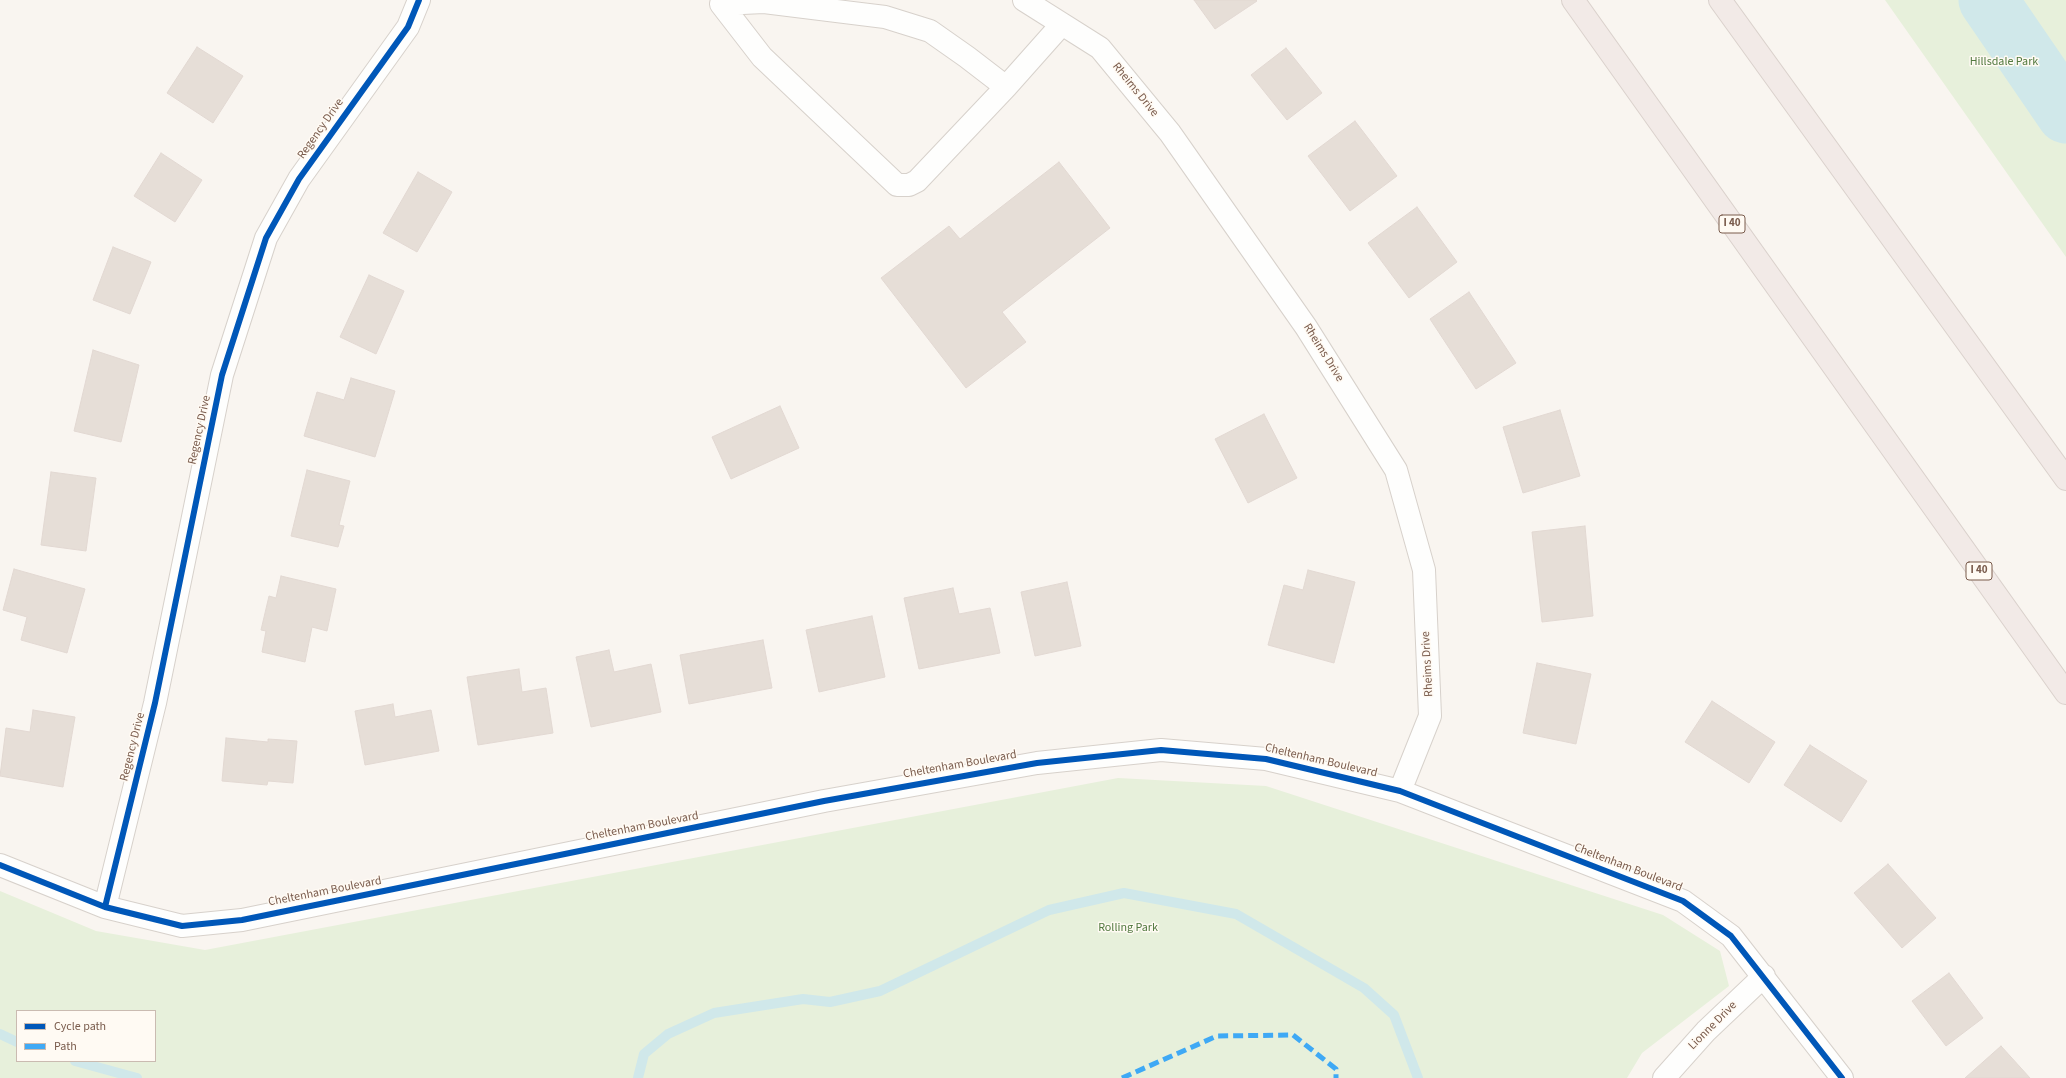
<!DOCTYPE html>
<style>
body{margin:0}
#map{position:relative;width:2066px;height:1078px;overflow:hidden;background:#f9f5f0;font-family:"Source Sans 3",sans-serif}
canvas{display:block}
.legend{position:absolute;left:16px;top:1010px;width:140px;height:52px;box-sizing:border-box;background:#fffaf3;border:1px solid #cabbb1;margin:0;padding:5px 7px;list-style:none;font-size:12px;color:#7a5c4d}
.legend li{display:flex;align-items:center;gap:8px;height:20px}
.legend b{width:20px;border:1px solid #cabbb1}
</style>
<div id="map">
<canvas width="2066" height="1078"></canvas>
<ul class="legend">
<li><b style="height:5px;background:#0057b8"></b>Cycle path</li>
<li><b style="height:5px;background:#3fa9f5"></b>Path</li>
</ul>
</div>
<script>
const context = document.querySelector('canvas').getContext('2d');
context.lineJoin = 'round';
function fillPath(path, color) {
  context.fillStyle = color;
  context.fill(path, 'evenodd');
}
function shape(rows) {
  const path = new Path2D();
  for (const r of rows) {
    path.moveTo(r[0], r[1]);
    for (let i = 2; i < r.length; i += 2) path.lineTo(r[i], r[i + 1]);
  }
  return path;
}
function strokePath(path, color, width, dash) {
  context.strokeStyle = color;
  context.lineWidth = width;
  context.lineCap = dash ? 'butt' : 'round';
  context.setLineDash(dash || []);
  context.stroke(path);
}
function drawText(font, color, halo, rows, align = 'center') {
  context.font = font + ' "Source Sans 3",sans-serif';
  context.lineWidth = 3;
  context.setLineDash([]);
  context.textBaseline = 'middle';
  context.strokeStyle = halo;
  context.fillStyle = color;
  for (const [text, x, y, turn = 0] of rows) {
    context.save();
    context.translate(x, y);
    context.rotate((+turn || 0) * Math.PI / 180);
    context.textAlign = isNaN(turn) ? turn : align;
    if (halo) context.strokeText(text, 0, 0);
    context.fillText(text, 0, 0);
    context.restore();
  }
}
fillPath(shape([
 [1885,0,2066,0,2066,257],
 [1118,778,1266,786,1663,915,1720,951,1729,986,1642,1053,1627,1078,0,1078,0,891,96,931,205,950],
 [17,1011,155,1011,155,1061,17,1061]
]), '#e7f0db');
strokePath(shape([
 [0,1034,17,1042],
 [75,1061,137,1078],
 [638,1078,644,1054,668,1034,714,1013,803,999,830,1002,880,991,1049,910,1124,893,1236,914,1364,988,1394,1015,1418,1078]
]), '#d0e8ea', 10);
strokePath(shape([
 [1988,0,2066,114]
]), '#d0e8ea', 59);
const building = shape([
 [1194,0,1256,0,1257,1,1215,29,1194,0],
 [197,47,243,76,213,123,167,93,197,47],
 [1286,48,1322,93,1287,120,1251,75,1286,48],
 [1355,121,1397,176,1350,211,1308,156,1355,121],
 [161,153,202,180,175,222,134,196,161,153],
 [1059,162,1110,228,1002,312,1026,342,966,388,881,278,949,226,960,239,1059,162],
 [418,172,452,192,417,252,383,233,418,172],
 [1417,207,1457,262,1409,298,1368,243,1417,207],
 [113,247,151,262,130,314,93,300,113,247],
 [369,275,404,291,376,354,340,337,369,275],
 [1469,292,1516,363,1476,389,1430,319,1469,292],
 [93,350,139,365,121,442,74,431,93,350],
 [351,378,395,391,375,457,304,436,317,392,344,400,351,378],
 [780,406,799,448,731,479,712,437,780,406],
 [1560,410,1580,476,1523,493,1503,427,1560,410],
 [1264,414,1297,478,1248,503,1215,439,1264,414],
 [307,470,350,481,339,525,344,526,338,547,291,536,307,470],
 [51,472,96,478,86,551,41,545,51,472],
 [1585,526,1593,616,1542,622,1532,532,1585,526],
 [14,569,85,589,67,653,21,640,27,617,3,610,14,569],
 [1308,570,1355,582,1334,663,1268,645,1284,585,1303,590,1308,570],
 [281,576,336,589,327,631,312,627,305,662,262,652,266,631,261,630,269,596,276,598,281,576],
 [1067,582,1081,646,1035,656,1021,592,1067,582],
 [953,588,959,614,990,608,1000,653,919,669,904,598,953,588],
 [872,616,885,677,819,692,806,630,872,616],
 [763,640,772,688,689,704,680,655,763,640],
 [609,650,614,672,651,664,661,712,591,727,576,657,609,650],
 [1537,663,1591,674,1576,744,1523,733,1537,663],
 [519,669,522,692,546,688,553,733,478,745,467,677,519,669],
 [1712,701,1775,742,1749,783,1685,742,1712,701],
 [393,704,395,717,431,710,439,751,365,765,355,711,393,704],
 [33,710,75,717,63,787,0,776,6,728,30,732,33,710],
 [226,738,268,742,268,739,297,741,293,783,268,781,267,785,222,781,226,738],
 [1810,745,1867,781,1841,822,1784,785,1810,745],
 [1888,864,1936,918,1902,948,1854,893,1888,864],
 [1949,973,1983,1018,1946,1046,1912,1001,1949,973],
 [2001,1046,2030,1078,1965,1078,2001,1046]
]);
fillPath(building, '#e6ded7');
strokePath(building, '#e2d8d2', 1);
const minor = shape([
 [1024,0,1100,48,1170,133,1306,327,1396,470,1424,570,1430,716,1400,791],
 [1006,87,967,57,930,31,885,17,764,2,721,4,762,57,897,185,909,185,917,181,1006,87,1062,24],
 [0,865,105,907,182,926,242,920,824,801,1037,763,1161,750,1266,759,1400,791,1683,901,1731,936,1842,1078],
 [105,907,155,703,222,375,266,238,299,179,408,27,419,0],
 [1664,1078,1706,1031,1764,976]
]);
const highway = shape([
 [1573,0,2066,693],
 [1720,0,2066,479]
]);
strokePath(minor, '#d7d1cb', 24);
strokePath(highway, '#dad1cc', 24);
strokePath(minor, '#fefefd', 22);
strokePath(highway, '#f2eae7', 22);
strokePath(shape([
 [1122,1078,1217,1036,1293,1035,1336,1069,1336,1078]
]), '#3fa9f5', 5, [10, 5]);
strokePath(shape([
 [0,865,105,907,182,926,242,920,824,801,1037,763,1161,750,1266,759,1400,791,1683,901,1731,936,1842,1078],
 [105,907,155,703,222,375,266,238,299,179,408,27,419,0]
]), '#0057b8', 6);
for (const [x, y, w] of [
 [1732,224,26],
 [1979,571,26]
]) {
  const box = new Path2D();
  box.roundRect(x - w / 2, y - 9, w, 18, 3);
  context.fillStyle = '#fffaf3';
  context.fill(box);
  strokePath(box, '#7a5c4d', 1);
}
drawText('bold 11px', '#7a5c4d', null, [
 ["I 40",1732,224],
 ["I 40",1979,571]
]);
drawText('12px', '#537a41', '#fffaf3', [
 ["Hillsdale Park",2004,62],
 ["Rolling Park",1128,928]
]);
drawText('12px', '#7a5c4d', '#fffaf3', [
 ["Rheims Drive",1135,90,51],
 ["Regency Drive",321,129,-55],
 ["Rheims Drive",1323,353,58],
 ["Regency Drive",200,430,-78],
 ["Rheims Drive",1428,664,-93],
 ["Regency Drive",133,747,-76],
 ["Cheltenham Boulevard",1321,761,13],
 ["Cheltenham Boulevard",960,765,-10],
 ["Cheltenham Boulevard",642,827,-11],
 ["Cheltenham Boulevard",1628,868,21],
 ["Cheltenham Boulevard",325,892,-11],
 ["Lionne Drive",1713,1026,-45]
]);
</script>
